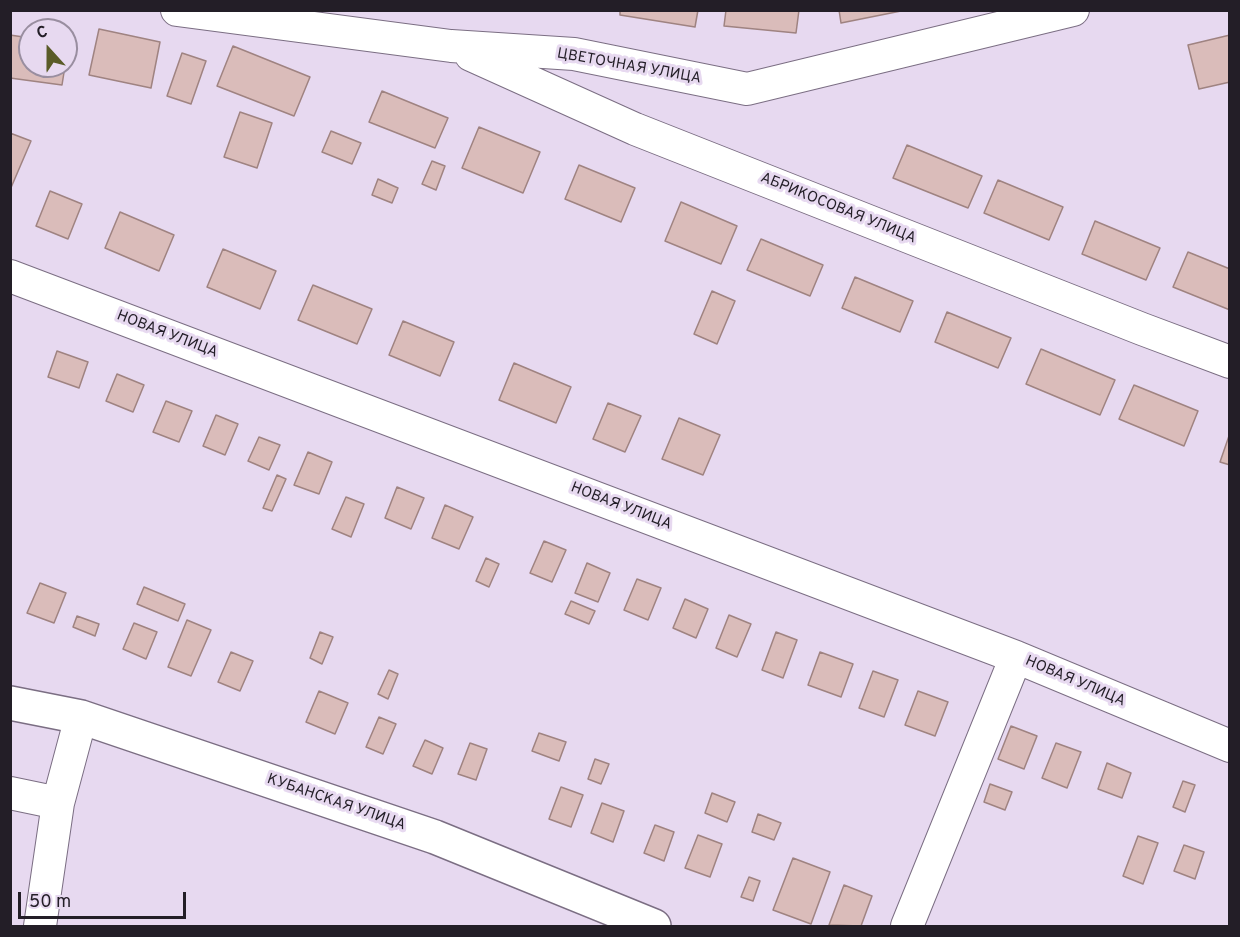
<!DOCTYPE html>
<meta charset="utf-8">
<style>
body{margin:0}
#map{position:relative;width:1240px;height:937px;overflow:hidden;background:#e7d9f0;font-family:Overpass,sans-serif}
canvas{display:block}
.frame{position:absolute;inset:0;border:12px solid #231e27;pointer-events:none}
.north{position:absolute;left:18px;top:18px;width:60px;height:60px;box-sizing:border-box;background:#e7d9f0;border:2px solid #998ea0;border-radius:50%;rotate:339deg;font-size:16px;font-weight:700;line-height:24px;text-align:center;color:#231e27}
.north::after{content:'';display:block;margin:auto;width:21px;height:27px;background:#5a5b28;clip-path:polygon(50% 0,100% 100%,50% 72%,0 100%)}
.scale{position:absolute;left:18px;top:892px;width:168px;height:27px;box-sizing:border-box;border:3px solid #231e27;border-top:0;padding-left:8px;font-size:18px;line-height:21px;white-space:nowrap;color:#231e27;-webkit-text-stroke:4px #e7d9f0;paint-order:stroke}
</style>
<div id="map">
<canvas width="1240" height="937"></canvas>
<div class="frame"></div>
<div class="north">С</div>
<div class="scale">50 m</div>
</div>
<script>
const context = document.querySelector('canvas').getContext('2d');
context.lineJoin = 'round';
function fillPath(path, color) {
  context.fillStyle = color;
  context.fill(path, 'evenodd');
}
function shape(rows) {
  const path = new Path2D();
  for (const r of rows) {
    path.moveTo(r[0], r[1]);
    for (let i = 2; i < r.length; i += 2) path.lineTo(r[i], r[i + 1]);
  }
  return path;
}
function strokePath(path, color, width, dash) {
  context.strokeStyle = color;
  context.lineWidth = width;
  context.lineCap = dash ? 'butt' : 'round';
  context.setLineDash(dash || []);
  context.stroke(path);
}
function drawText(font, color, halo, rows, align = 'center') {
  context.font = font + ' Overpass,sans-serif';
  context.lineWidth = 6;
  context.setLineDash([]);
  context.textBaseline = 'middle';
  context.strokeStyle = halo;
  context.fillStyle = color;
  for (const [text, x, y, turn = 0] of rows) {
    context.save();
    context.translate(x, y);
    context.rotate((+turn || 0) * Math.PI / 180);
    context.textAlign = isNaN(turn) ? turn : align;
    if (halo) context.strokeText(text, 0, 0);
    context.fillText(text, 0, 0);
    context.restore();
  }
}
const building = shape([
 [620,10,698,10,695,27,620,15,620,10],
 [726,10,799,10,796,33,724,26,726,10],
 [839,10,906,10,841,23,839,10],
 [99,29,160,42,151,88,89,75,99,29],
 [10,35,30,38,30,66,65,66,62,85,10,78,10,35],
 [1230,35,1230,82,1199,89,1188,45,1230,35],
 [233,46,310,77,294,116,217,86,233,46],
 [182,53,206,61,191,104,167,96,182,53],
 [382,91,448,118,435,148,369,122,382,91],
 [240,112,272,123,257,168,224,157,240,112],
 [479,127,540,152,523,193,462,168,479,127],
 [331,131,361,143,352,164,322,152,331,131],
 [10,133,31,141,10,190,10,133],
 [907,145,982,176,968,208,893,178,907,145],
 [432,161,445,166,436,190,422,184,432,161],
 [579,165,635,188,621,222,565,199,579,165],
 [378,179,398,188,392,203,372,195,378,179],
 [998,180,1063,207,1049,240,984,213,998,180],
 [50,191,82,204,68,239,36,226,50,191],
 [681,202,737,226,721,264,665,241,681,202],
 [120,212,174,235,159,271,105,248,120,212],
 [1095,221,1160,248,1146,280,1082,254,1095,221],
 [761,239,823,265,810,296,747,270,761,239],
 [223,249,276,271,260,309,207,287,223,249],
 [1188,252,1230,269,1230,310,1173,287,1188,252],
 [855,277,913,301,900,332,842,308,855,277],
 [313,285,372,309,357,344,298,320,313,285],
 [712,291,735,301,717,344,694,334,712,291],
 [947,312,1011,338,998,368,935,342,947,312],
 [403,321,454,342,440,376,389,355,403,321],
 [1041,349,1115,380,1100,415,1026,384,1041,349],
 [57,351,88,362,79,388,48,377,57,351],
 [514,363,571,387,556,423,499,400,514,363],
 [117,374,144,385,133,412,106,401,117,374],
 [1134,385,1198,411,1184,446,1119,419,1134,385],
 [166,401,192,411,179,442,153,432,166,401],
 [608,403,641,416,625,452,593,439,608,403],
 [216,415,238,424,225,455,203,446,216,415],
 [679,418,720,435,703,475,662,459,679,418],
 [1230,433,1230,465,1220,462,1230,433],
 [259,437,280,445,269,470,248,461,259,437],
 [308,452,332,462,319,494,294,485,308,452],
 [277,475,286,479,272,511,263,508,277,475],
 [397,487,424,498,411,529,385,518,397,487],
 [346,497,364,504,351,537,332,529,346,497],
 [445,505,473,517,459,549,432,538,445,505],
 [544,541,566,550,552,582,530,573,544,541],
 [486,558,499,564,489,587,476,581,486,558],
 [587,563,610,573,598,602,575,593,587,563],
 [637,579,661,588,648,620,624,610,637,579],
 [40,583,66,593,54,623,27,613,40,583],
 [144,587,185,604,178,621,137,604,144,587],
 [685,599,708,609,696,638,673,628,685,599],
 [571,601,595,611,589,624,565,614,571,601],
 [729,615,751,624,737,657,716,648,729,615],
 [77,616,99,624,95,636,73,627,77,616],
 [187,620,211,630,191,676,168,667,187,620],
 [134,623,157,632,146,659,123,649,134,623],
 [320,632,333,637,322,664,310,658,320,632],
 [776,632,797,640,783,678,762,670,776,632],
 [231,652,253,661,240,691,218,682,231,652],
 [820,652,853,664,841,697,808,685,820,652],
 [389,670,398,674,388,699,378,694,389,670],
 [873,671,898,680,884,717,859,708,873,671],
 [319,691,348,703,335,734,306,722,319,691],
 [918,691,948,702,935,736,905,725,918,691],
 [379,717,396,724,383,754,366,747,379,717],
 [1011,726,1037,736,1024,769,998,759,1011,726],
 [539,733,566,742,559,761,532,751,539,733],
 [425,740,443,748,432,774,413,766,425,740],
 [470,743,487,749,476,780,458,774,470,743],
 [1056,743,1081,752,1067,788,1042,778,1056,743],
 [595,759,609,764,601,784,588,779,595,759],
 [1107,763,1131,773,1122,798,1098,789,1107,763],
 [1183,781,1195,785,1185,812,1173,807,1183,781],
 [990,784,1012,792,1005,810,984,802,990,784],
 [561,787,583,795,571,827,549,819,561,787],
 [712,793,735,802,727,822,705,813,712,793],
 [602,803,624,811,613,842,591,833,602,803],
 [758,814,781,823,774,840,752,832,758,814],
 [655,825,674,832,664,861,644,853,655,825],
 [698,835,722,844,710,877,685,868,698,835],
 [1138,836,1158,843,1143,884,1123,876,1138,836],
 [1184,845,1204,852,1195,879,1174,871,1184,845],
 [793,858,830,872,811,924,773,910,793,858],
 [749,877,760,881,753,901,741,897,749,877],
 [844,885,872,896,861,926,829,925,844,885]
]);
fillPath(building, '#dabcba');
strokePath(building, '#9f8381', 1.5);
const minor = shape([
 [177,10,451,46,574,54,747,89,1073,10],
 [471,55,635,129,1142,329,1230,362],
 [10,276,1016,657,1230,746],
 [10,793,58,803],
 [40,926,58,803,81,717],
 [907,926,1016,657]
]);
const major = shape([
 [10,703,81,717,435,837,654,926]
]);
strokePath(minor, '#7b6e83', 34);
strokePath(major, '#7b6e83', 36);
strokePath(minor, '#fff', 32);
strokePath(major, '#fff', 33);
drawText('15px', '#231e27', '#e7d9f0', [
 ["ЦВЕТОЧНАЯ УЛИЦА",629,67,10],
 ["АБРИКОСОВАЯ УЛИЦА",838,209,22],
 ["НОВАЯ УЛИЦА",167,335,21],
 ["НОВАЯ УЛИЦА",621,507,21],
 ["НОВАЯ УЛИЦА",1075,682,23],
 ["КУБАНСКАЯ УЛИЦА",336,803,19]
]);
</script>
